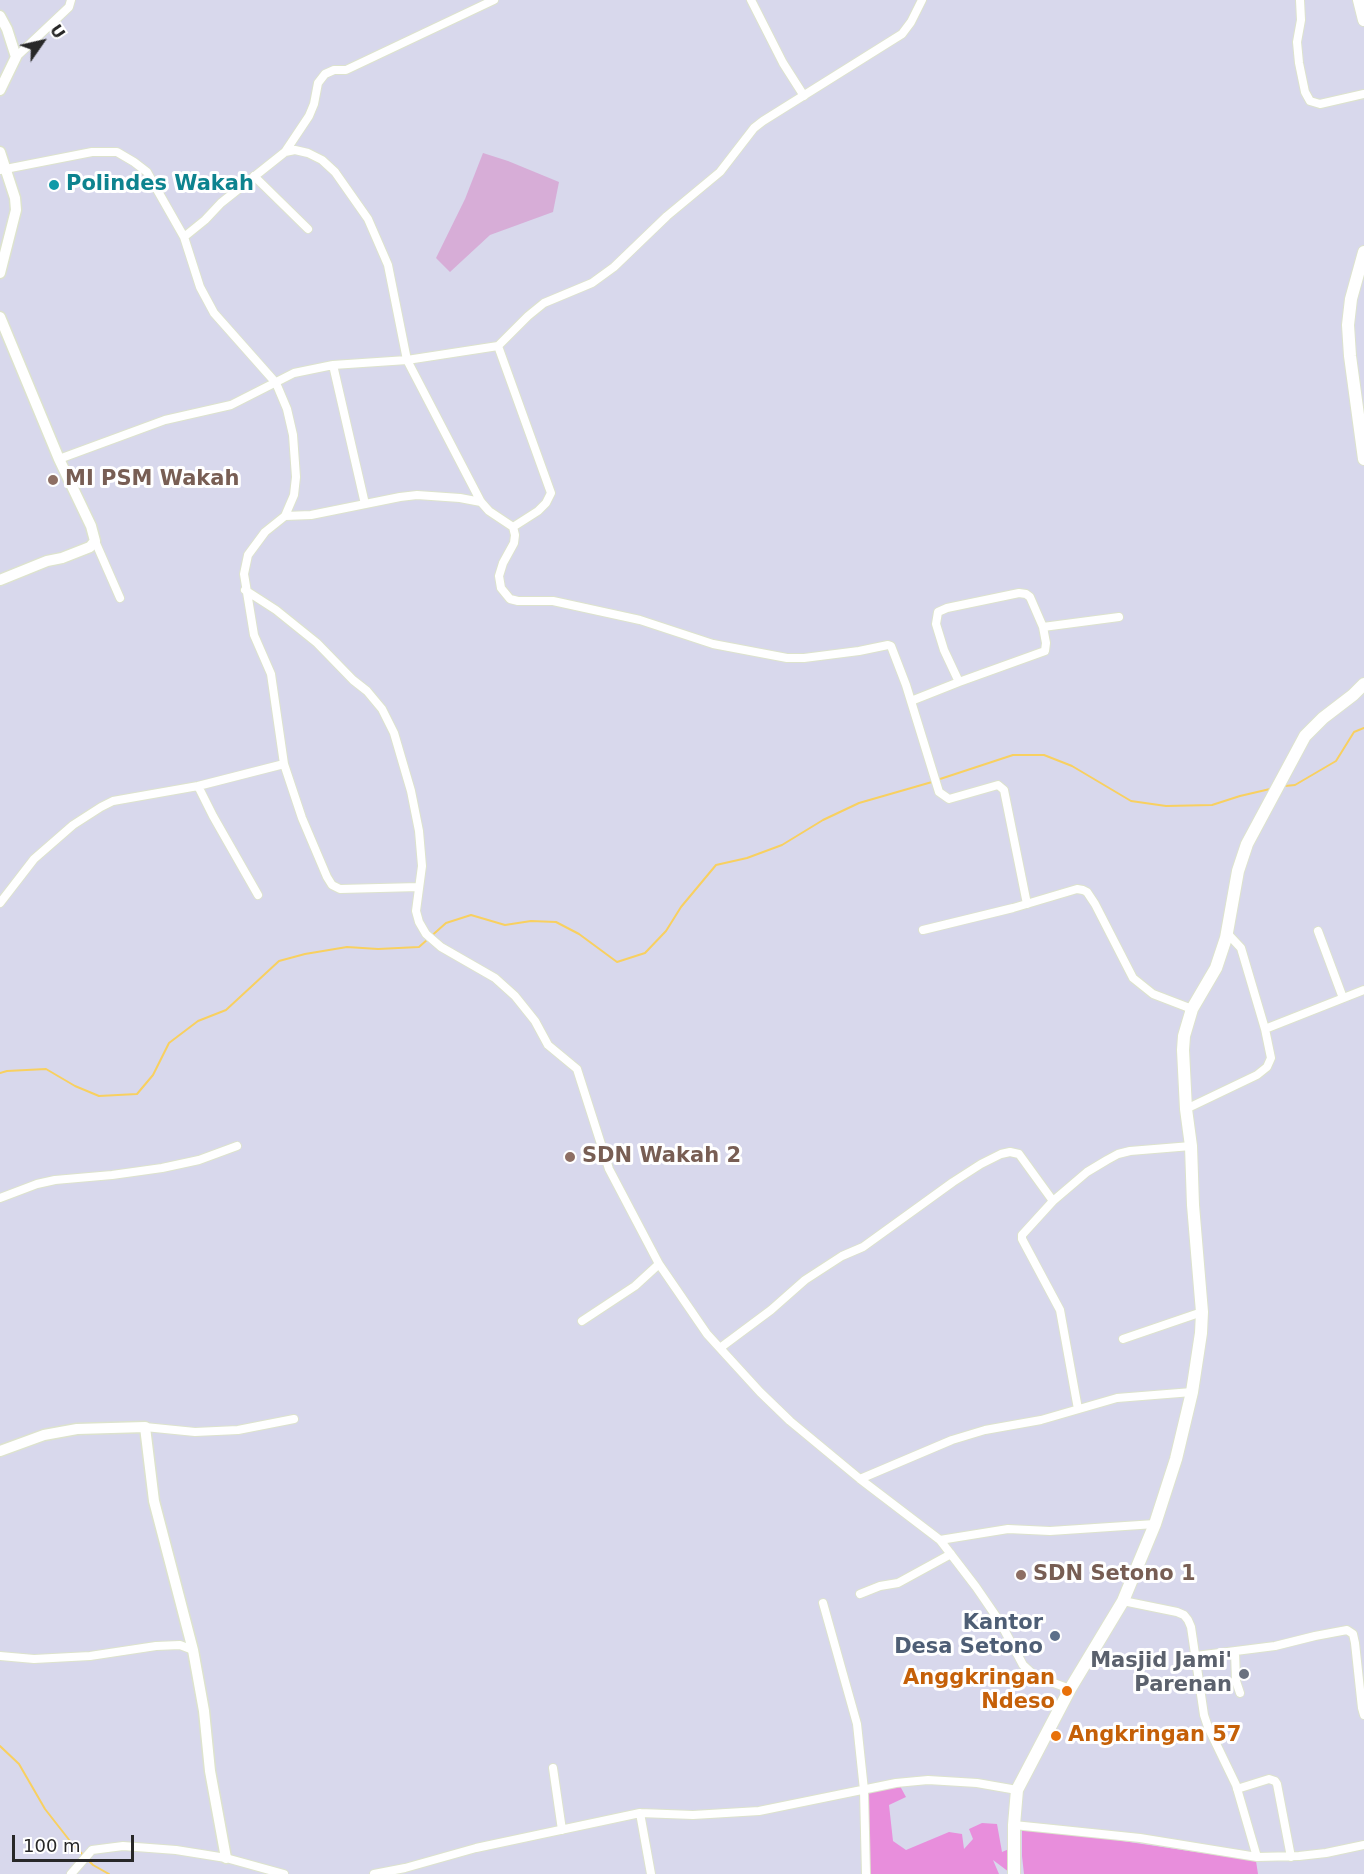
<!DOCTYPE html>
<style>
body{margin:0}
#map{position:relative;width:1364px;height:1874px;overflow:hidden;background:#d8d8ec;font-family:"DejaVu Sans",sans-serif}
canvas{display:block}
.north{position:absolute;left:12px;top:12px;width:60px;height:60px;-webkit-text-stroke:4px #fff;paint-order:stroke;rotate:56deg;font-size:16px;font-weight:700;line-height:24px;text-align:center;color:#282828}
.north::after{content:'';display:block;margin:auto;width:21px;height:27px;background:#282828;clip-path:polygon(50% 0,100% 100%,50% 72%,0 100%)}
.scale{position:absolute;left:12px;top:1835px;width:122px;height:27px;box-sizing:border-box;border:3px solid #282828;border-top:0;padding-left:8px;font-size:18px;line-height:21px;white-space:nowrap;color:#282828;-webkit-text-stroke:4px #fff;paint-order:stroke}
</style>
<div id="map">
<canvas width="1364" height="1874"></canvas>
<div class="north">U</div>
<div class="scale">100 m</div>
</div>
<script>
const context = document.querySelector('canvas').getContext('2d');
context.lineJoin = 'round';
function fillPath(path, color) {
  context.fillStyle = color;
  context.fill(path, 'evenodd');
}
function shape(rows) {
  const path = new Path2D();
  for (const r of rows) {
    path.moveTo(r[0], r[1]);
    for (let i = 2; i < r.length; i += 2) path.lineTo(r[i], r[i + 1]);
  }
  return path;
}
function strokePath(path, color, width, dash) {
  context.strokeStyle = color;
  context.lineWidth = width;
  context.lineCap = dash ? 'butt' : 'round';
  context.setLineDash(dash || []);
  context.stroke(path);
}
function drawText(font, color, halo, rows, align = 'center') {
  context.font = font + ' "DejaVu Sans",sans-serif';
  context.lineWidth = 6;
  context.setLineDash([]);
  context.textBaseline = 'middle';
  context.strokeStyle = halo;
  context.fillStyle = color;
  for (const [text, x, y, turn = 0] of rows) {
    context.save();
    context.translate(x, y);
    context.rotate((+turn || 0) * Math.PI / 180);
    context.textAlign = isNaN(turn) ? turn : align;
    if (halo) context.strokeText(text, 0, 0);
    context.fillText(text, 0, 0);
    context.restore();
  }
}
fillPath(shape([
 [900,1786,906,1797,889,1805,893,1841,906,1850,949,1832,962,1834,964,1849,973,1839,969,1829,982,1823,997,1824,1002,1852,1009,1849,1009,1872,993,1860,999,1874,866,1874,864,1790],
 [1022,1829,1056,1831,1256,1861,1258,1874,1024,1874,1022,1856]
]), '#e88edc');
fillPath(shape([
 [483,153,508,161,559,182,553,212,490,235,450,272,436,258,465,199]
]), '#d7add7');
strokePath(shape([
 [937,780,1013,755,1044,755,1072,766,1131,801,1166,806,1212,805,1240,796,1270,789],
 [1285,786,1295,785,1336,761,1354,732,1364,728],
 [0,1073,7,1071,46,1069,75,1086,99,1096,137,1094,153,1075,169,1043,198,1021,226,1010,279,961,305,954,347,947,378,949,419,947,446,923,471,915,505,925,531,921,556,922,579,934,617,962,645,953,666,931,681,907,716,865,747,858,782,845,823,820,859,803,932,782],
 [0,1746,19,1764,45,1809,70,1841,83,1855],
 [87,1859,93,1865,109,1874]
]), '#f8d060', 2);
const minor = shape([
 [751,0,783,63,804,96],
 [1300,0,1301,20,1297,42,1299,63,1305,92,1310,101,1320,104,1364,94],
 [16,57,69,7,71,0],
 [285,152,309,116,314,104,318,83,325,74,334,70,346,70,494,0],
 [0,170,92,152,117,152,134,162,147,172,184,237,200,287,214,313,276,383,287,409,293,435,296,477,294,495,285,516,265,532,248,555,244,574,254,635,271,674,284,764,302,818,327,877,332,885,340,889,419,887],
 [254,176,308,229],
 [184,237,205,220,221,203,285,152,295,150,308,153,322,160,335,172,368,219,388,265,407,360,481,502,489,511,513,527,515,535,514,543,503,563,499,576,501,588,510,599,518,601,553,601,640,620,713,644,787,658,804,658,859,651,888,645,891,646,906,685,939,792,949,799,998,785,1004,790,1027,904],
 [498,346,551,493,546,503,538,511,513,527],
 [333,365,365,504],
 [59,459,165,420,231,405,294,373,333,365,407,360,498,346,528,316,544,303,592,283,614,267,667,216,720,172,754,128,763,121,902,34,911,22,922,0],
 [285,516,311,515,400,497,417,495,460,498,481,502],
 [95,541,120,598],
 [245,590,276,610,317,643,353,680,367,691,382,709,394,733,411,791,419,831,422,866,416,911,419,922,426,934,441,947,495,978,515,996,535,1021,548,1045,577,1069,609,1169,659,1264,707,1334,760,1392,790,1421,860,1479,940,1540,976,1587,1000,1622,1023,1665,1035,1676,1070,1689],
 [1043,627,1119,617],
 [911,701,959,682,1045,651,1046,643,1043,627,1030,597,1026,594,1019,593,947,608,938,612,936,624,944,650,959,682],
 [198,786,213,816,258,895],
 [0,903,34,859,73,825,101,807,113,801,198,786,284,764],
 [923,930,1013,908,1077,889,1083,890,1087,892,1095,904,1133,978,1153,994,1192,1009],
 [1318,931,1343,998],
 [1265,1029,1364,990],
 [1186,1109,1257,1075,1267,1067,1271,1058,1265,1029,1241,948,1227,933],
 [0,1198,37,1184,55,1180,112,1175,162,1168,199,1160,237,1146],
 [582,1321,635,1286,659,1264],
 [1123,1339,1202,1312],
 [720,1348,771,1310,805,1280,842,1256,863,1247,953,1182,981,1164,1001,1154,1010,1152,1019,1154,1053,1201],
 [1078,1409,1060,1310,1022,1239,1022,1235,1053,1201,1087,1172,1107,1160,1118,1154,1130,1151,1191,1146],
 [145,1427,195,1432,238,1430,294,1419],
 [860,1479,952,1440,985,1430,1041,1420,1117,1398,1192,1392],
 [940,1540,1008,1529,1050,1531,1155,1524],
 [860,1594,880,1586,898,1583,951,1554],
 [1123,1601,1177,1612,1184,1615,1188,1620,1191,1627,1204,1715,1208,1727,1236,1785,1257,1857],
 [823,1603,857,1724,864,1790,866,1874],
 [1235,1651,1236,1681,1240,1693],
 [0,1656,34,1659,90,1656,156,1646,180,1645,193,1650],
 [1196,1656,1275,1646,1315,1636,1347,1630,1353,1634,1355,1643,1362,1708,1364,1715],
 [553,1768,562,1830],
 [1237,1789,1269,1779,1275,1781,1277,1784,1291,1857],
 [640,1813,651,1874],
 [1014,1825,1140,1838,1257,1857,1299,1856,1326,1853,1364,1845],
 [71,1874,92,1850,123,1846,176,1850,226,1858,284,1874],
 [374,1874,405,1868,476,1848,640,1813,693,1815,759,1811,896,1783,928,1780,977,1783,1017,1790]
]);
const tertiary = shape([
 [0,16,7,29,16,57,0,90],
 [0,152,15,198,16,210,0,273],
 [0,317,59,459,91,526,95,541,90,547,62,558,47,561,0,580],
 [0,1451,44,1435,77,1429,145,1427,154,1501,193,1650,204,1711,210,1771,226,1858]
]);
const secondary = shape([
 [1359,0,1364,20],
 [1364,252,1351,299,1348,325,1350,356,1364,459],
 [1014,1874,1014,1825,1017,1790,1070,1689,1123,1601,1155,1524,1176,1459,1192,1392,1201,1333,1202,1312,1193,1205,1191,1146,1186,1109,1183,1050,1184,1036,1192,1009,1216,968,1226,938,1238,871,1247,844,1305,736,1323,718,1353,695,1364,684]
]);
strokePath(minor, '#dde3cd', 10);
strokePath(tertiary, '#dde3cd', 13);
strokePath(secondary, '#dde3cd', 14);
strokePath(minor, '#fff', 8);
strokePath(tertiary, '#fff', 10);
strokePath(secondary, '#fff', 12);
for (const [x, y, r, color] of [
 [54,185,6,"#0f9aa8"],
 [53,480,6,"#8d6e63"],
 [570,1157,6,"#8d6e63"],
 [1021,1575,6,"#8d6e63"],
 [1055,1636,6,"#5c6f8a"],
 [1244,1674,6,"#6b7280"],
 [1067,1691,6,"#e8710a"],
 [1056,1736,6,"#e8710a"]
]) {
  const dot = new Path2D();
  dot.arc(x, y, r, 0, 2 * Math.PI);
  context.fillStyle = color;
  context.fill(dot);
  strokePath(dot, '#fff', 2);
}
drawText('bold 21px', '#0d838f', '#fff', [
 ["Polindes Wakah",66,185]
], 'left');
drawText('bold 21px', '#785e54', '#fff', [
 ["MI PSM Wakah",65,480],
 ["SDN Wakah 2",582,1157],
 ["SDN Setono 1",1033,1575]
], 'left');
drawText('bold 21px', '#4e5e75', '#fff', [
 ["Kantor",1043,1624],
 ["Desa Setono",1043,1648]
], 'right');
drawText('bold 21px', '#5b616d', '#fff', [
 ["Masjid Jami'",1232,1662],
 ["Parenan",1232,1686]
], 'right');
drawText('bold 21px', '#c56008', '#fff', [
 ["Anggkringan",1055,1679],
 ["Ndeso",1055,1703],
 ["Angkringan 57",1068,1736,"left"]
], 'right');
</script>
